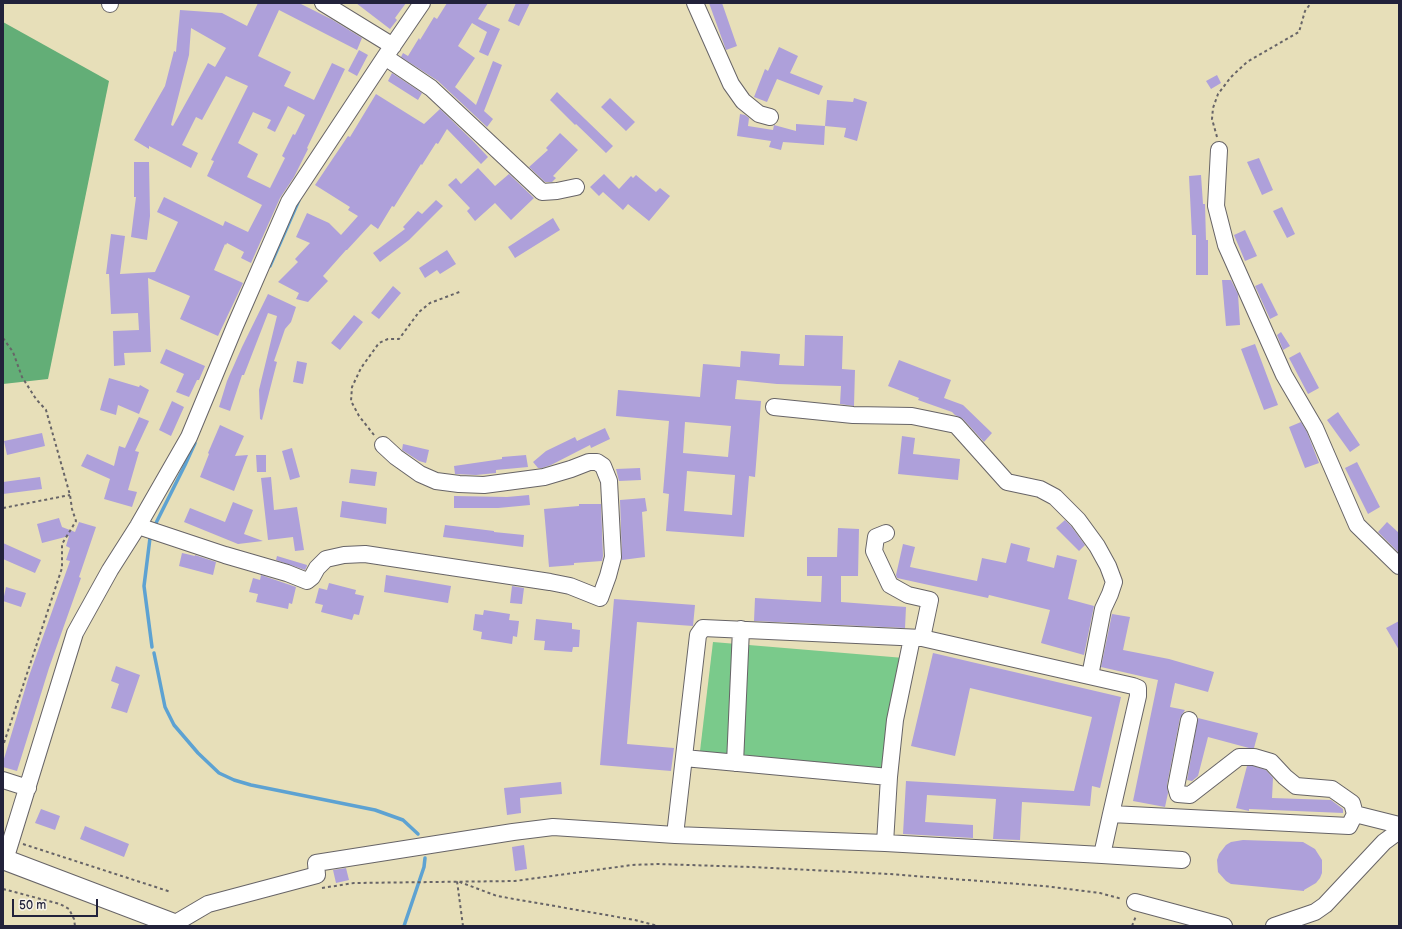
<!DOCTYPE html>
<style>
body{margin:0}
#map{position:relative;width:1402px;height:929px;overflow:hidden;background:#e7dfb9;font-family:"Balsamiq Sans",sans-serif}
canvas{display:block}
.frame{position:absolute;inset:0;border:4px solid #22223b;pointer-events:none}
.scale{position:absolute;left:12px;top:899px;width:86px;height:18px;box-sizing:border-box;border:2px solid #22223b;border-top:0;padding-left:5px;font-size:12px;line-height:14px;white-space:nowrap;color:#22223b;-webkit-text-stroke:3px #f7f3e8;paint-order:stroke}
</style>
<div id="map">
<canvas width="1402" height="929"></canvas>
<div class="frame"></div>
<div class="scale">50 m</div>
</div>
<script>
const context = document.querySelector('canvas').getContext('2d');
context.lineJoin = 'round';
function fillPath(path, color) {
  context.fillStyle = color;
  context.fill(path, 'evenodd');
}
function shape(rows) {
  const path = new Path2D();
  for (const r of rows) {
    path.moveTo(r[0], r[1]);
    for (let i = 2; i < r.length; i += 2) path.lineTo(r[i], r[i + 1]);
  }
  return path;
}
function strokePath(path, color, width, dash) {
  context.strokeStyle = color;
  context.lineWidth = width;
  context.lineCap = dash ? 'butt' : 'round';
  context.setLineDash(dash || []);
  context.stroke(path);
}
fillPath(shape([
 [713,642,904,658,880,772,700,751]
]), '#7aca8b');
fillPath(shape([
 [3,22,109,81,48,379,3,384]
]), '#63ae77');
strokePath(shape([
 [270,266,299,200],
 [156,523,185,465,195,443],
 [150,538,144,586,152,647],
 [154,653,165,707,174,725,198,753,219,773,234,780,251,785,375,810,403,820,418,834],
 [404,926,424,867,425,858]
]), '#5da2d2', 3.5);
fillPath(shape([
 [258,3,299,3,331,19,362,38,357,50,279,10,258,56,291,72,284,86,314,100,332,63,345,69,307,148,308,149,294,177,280,198,251,263,241,258,244,252,227,243,226,245,225,244,214,270,243,283,218,336,180,319,190,296,148,278,151,352,124,353,125,365,114,366,113,331,139,330,138,313,111,314,109,274,106,274,111,234,125,236,120,274,155,272,178,222,157,212,164,197,223,226,225,221,248,232,262,205,207,176,214,161,211,160,248,86,226,76,202,120,196,117,182,145,198,153,191,168,149,146,149,149,134,140,165,86,174,51,176,52,180,10,222,13,247,26],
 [191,28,226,48,215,67,208,63,173,126,171,125,189,55],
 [288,106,305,115,295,135,293,134,282,156,285,158,270,188,247,177,258,154,238,143,253,112,271,120,267,128,275,132],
 [356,3,406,3,395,18,397,20,390,29],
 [447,3,488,3,478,19,500,29,488,56,479,52,487,32,472,23,458,46,475,58,455,87,476,105,493,61,502,65,484,111,493,119,487,127,438,81,401,57,403,53,408,56,419,38,420,40,434,17,437,19],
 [516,3,530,3,519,26,508,21],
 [709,3,722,3,737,46,726,50],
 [779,47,798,56,790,73,823,86,819,95,777,79,767,102,754,97,765,69,768,71],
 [359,50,368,55,357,76,348,71],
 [392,73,422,93,418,100,388,81],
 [1217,75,1221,83,1211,89,1206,81],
 [557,92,613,146,606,153,576,124,575,125,550,100],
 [376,94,424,124,440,109,474,142,488,157,481,164,447,129,438,144,436,143,422,165,421,164,394,207,392,206,378,229,371,224,347,250,346,250,323,276,328,281,308,302,296,299,299,293,278,282,298,262,295,259,310,243,296,237,307,213,329,223,341,235,358,216,348,210,350,207,315,185,348,136,350,137],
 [610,98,635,122,626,131,601,107],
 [854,98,867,102,857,141,844,137,846,128,825,126,827,100,853,102],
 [740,114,745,115,749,118,748,126,773,130,774,125,796,131,796,124,825,126,824,145,783,142,781,150,769,147,771,141,737,136],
 [560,133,578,150,553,176,556,178,552,182,545,182,529,167,548,150,546,148],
 [1259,158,1273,190,1262,195,1247,162],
 [134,162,149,162,150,216,147,240,131,237,136,197,134,197],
 [478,168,495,186,509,174,534,198,511,220,495,203,475,221,467,211,470,208,448,185,456,178,461,184],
 [604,174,619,189,631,176,633,178,636,175,656,192,660,188,670,196,649,221,628,204,623,210,603,192,599,196,590,187],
 [1201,175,1203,204,1205,204,1206,240,1208,240,1208,275,1196,275,1196,235,1192,235,1189,176],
 [436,200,443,206,409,240,380,262,373,253,405,229,403,227,418,211,422,214],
 [1282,207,1295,234,1287,238,1273,211],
 [553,218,560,230,515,258,508,247],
 [1245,230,1257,256,1245,261,1234,235],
 [447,250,456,264,440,274,437,270,425,278,419,268],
 [1222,280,1231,280,1238,294,1240,325,1226,326],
 [1262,283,1278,315,1270,319,1255,286],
 [393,286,401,293,379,319,371,313],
 [268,294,296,307,291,322,285,329,274,361,277,362,262,420,260,419,259,390,277,316,268,313,244,375,242,375,230,411,219,407,227,381,242,347],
 [354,315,363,322,340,350,331,343],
 [1281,332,1290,346,1283,350,1277,335],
 [805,335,843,336,842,369,855,370,854,406,840,404,841,386,777,384,737,380,735,399,761,401,755,477,749,476,744,537,666,531,669,494,663,493,669,421,616,416,618,390,700,397,703,364,740,367,741,351,780,354,779,365,804,366],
 [685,422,731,426,728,457,683,453],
 [687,471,735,475,732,515,684,511],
 [1255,344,1278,405,1264,410,1241,349],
 [166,349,205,366,199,380,197,380,189,397,176,392,184,374,160,363],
 [1300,352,1319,388,1308,394,1289,358],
 [899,360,951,380,944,398,963,405,992,433,984,442,963,419,955,415,952,412,918,400,919,398,888,386],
 [297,361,307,363,303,384,293,382],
 [109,378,139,387,140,385,149,390,139,414,118,405,116,415,100,410],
 [172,401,184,407,171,436,159,430],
 [1338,412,1360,445,1350,452,1327,420],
 [139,417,149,421,135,451,139,452,128,490,137,492,132,507,104,499,110,479,81,466,87,454,114,466,119,446,125,448],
 [1301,422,1307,432,1319,463,1305,468,1289,427],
 [220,425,244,436,235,456,248,455,234,491,200,477,209,454,208,453],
 [605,428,610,439,591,448,590,445,551,465,542,468,538,468,533,462,546,451,575,437,577,441],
 [42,433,45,446,7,455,4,441],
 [902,436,915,438,913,454,960,459,958,480,898,474],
 [403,444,429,450,426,463,419,461,402,450],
 [292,448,300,477,290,480,282,451],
 [256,455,266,455,266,472,257,472],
 [526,455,528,467,496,470,496,473,476,475,455,474,454,466,502,459,502,457],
 [1357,462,1380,507,1368,514,1345,468],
 [640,468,641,480,619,481,616,469],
 [351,469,377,472,375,486,349,483],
 [40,477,42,489,3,494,3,482],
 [271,477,274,510,297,507,304,550,295,551,293,537,268,540,261,478],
 [529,495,530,505,498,508,454,508,454,496,507,497],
 [645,498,647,511,642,512,645,557,622,560,620,500],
 [342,501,387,508,386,524,340,517],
 [233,502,253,510,244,534,263,541,238,544,184,522,190,508,225,522],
 [579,504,601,504,603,556,602,561,574,563,574,565,549,567,544,509,579,506],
 [59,518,62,527,75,532,79,522,96,527,79,577,81,578,49,668,17,771,3,767,3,762,29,676,70,561,66,560,70,548,66,546,69,536,42,543,37,524],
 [1065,520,1071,526,1085,545,1079,551,1056,528],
 [1387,522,1399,533,1399,553,1378,532],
 [445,525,494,531,494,532,524,535,523,547,443,537],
 [838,528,859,529,858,576,841,576,841,602,906,607,905,628,754,621,755,598,821,602,822,576,807,576,807,557,837,557],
 [3,543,41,560,35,573,3,559],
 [1011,543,1030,548,1027,561,1054,568,1057,555,1077,560,1068,599,1094,606,1084,655,1041,643,1050,610,989,595,988,598,897,578,896,575,903,544,915,547,910,567,977,581,982,558,1006,563],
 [182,553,195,556,195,555,216,562,213,575,179,566],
 [277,556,307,565,307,566,305,570,276,560],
 [261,575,296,587,292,604,289,603,288,609,256,602,258,594,249,592,253,578,260,580],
 [386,575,451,586,448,603,384,592],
 [329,583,356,590,355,594,364,596,359,615,354,614,352,620,321,612,323,605,315,603,319,588,327,590],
 [512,586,524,588,522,604,510,603],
 [6,587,26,593,21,607,3,601],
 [614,599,695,605,693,626,637,622,627,744,674,748,671,771,600,765],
 [484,610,510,614,509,620,519,621,517,637,513,636,512,644,481,639,482,632,473,630,475,614,483,615],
 [1112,614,1130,617,1123,650,1169,659,1214,672,1208,692,1175,683,1170,707,1185,710,1180,718,1167,785,1168,793,1165,807,1133,801,1158,680,1101,667],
 [536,619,572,623,572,629,580,630,579,647,573,647,572,652,544,650,545,641,534,640],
 [1399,621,1399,650,1386,628],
 [933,653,1121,697,1100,788,1092,786,1090,806,1022,802,1020,840,993,839,996,799,927,795,925,822,973,825,973,838,903,834,906,781,1074,791,1092,717,970,688,955,756,911,746],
 [116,666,140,675,127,713,111,708,119,684,111,681],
 [1198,718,1258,733,1254,748,1249,748,1208,737,1198,776,1192,781,1187,780],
 [1247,766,1253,766,1266,770,1273,778,1272,798,1331,800,1343,809,1343,813,1249,809,1249,811,1236,808],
 [561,782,562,794,520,798,521,813,507,815,504,788],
 [41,809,60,816,55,830,35,823],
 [85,826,129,844,124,857,80,839],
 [1243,840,1303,842,1315,849,1322,860,1322,873,1320,878,1316,883,1304,890,1304,891,1231,884,1226,881,1218,872,1217,860,1219,854,1226,845,1231,842],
 [524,845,527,869,515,871,512,847],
 [346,868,349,880,336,883,333,870]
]), '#aea0da');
const minor = shape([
 [110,3,110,4],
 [323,3,393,46],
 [695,3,731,84,743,101,759,114,770,117],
 [385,57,431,88,542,192,557,191,576,187],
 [1219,150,1216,206,1226,245,1284,375,1315,428,1357,525,1399,566],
 [774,407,853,415,912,416,956,425,1007,482,1040,489,1055,497,1078,520,1097,546,1108,566,1114,582,1110,594,1103,609,1090,676],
 [138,526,225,555,287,573,307,581,312,577,317,568,326,559,344,555,365,554,550,582,570,586,600,598,608,576,613,557,609,481,603,466,597,462,589,462,571,469,544,477,484,485,459,484,436,481,420,474,396,457,383,445],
 [886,533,876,537,874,551,890,585,908,595,930,600,922,638],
 [1189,720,1176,787,1178,794,1190,795,1239,757,1254,757,1271,762,1285,777,1296,786,1332,789,1352,803,1355,814],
 [684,758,889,777],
 [735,763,741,629],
 [3,780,28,788],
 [675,835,698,635,703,628,922,638,1133,686,1138,688,1138,696,1111,814],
 [885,843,889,777,895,720,912,638],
 [1102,855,1182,860],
 [5,860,75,633,110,570,138,526,189,437,235,326,289,202,385,57,422,3],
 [1135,902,1224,926],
 [174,924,208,904,317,875,316,863,513,832,553,827,675,835,885,843,1102,855,1111,814,1349,826,1355,814,1399,825],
 [1274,926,1315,912,1325,905,1384,842,1399,831]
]);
const major = shape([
 [3,859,174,924,176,926]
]);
strokePath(minor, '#676467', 18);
strokePath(major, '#676467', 22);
strokePath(shape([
 [1217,137,1212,119,1213,108,1218,94,1231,77,1247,62,1299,32,1305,11,1311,3],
 [3,338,13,352,22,377,36,399,46,410,70,495,72,509,76,521,62,544,62,568,3,746],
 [374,435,359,416,351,401,352,387,361,368,379,343,388,339,399,339,419,312,430,303,462,291],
 [3,508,70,495],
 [23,844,171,892],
 [322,888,354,883,515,881,632,865,657,864,752,867,889,874,1044,886,1100,893,1122,899],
 [3,889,60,904,69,909,74,919,75,926],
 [463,926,457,881,497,896,635,920,658,926],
 [1132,926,1136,916]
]), '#676467', 2, [3, 3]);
strokePath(minor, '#fff', 16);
strokePath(major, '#fff', 20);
</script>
